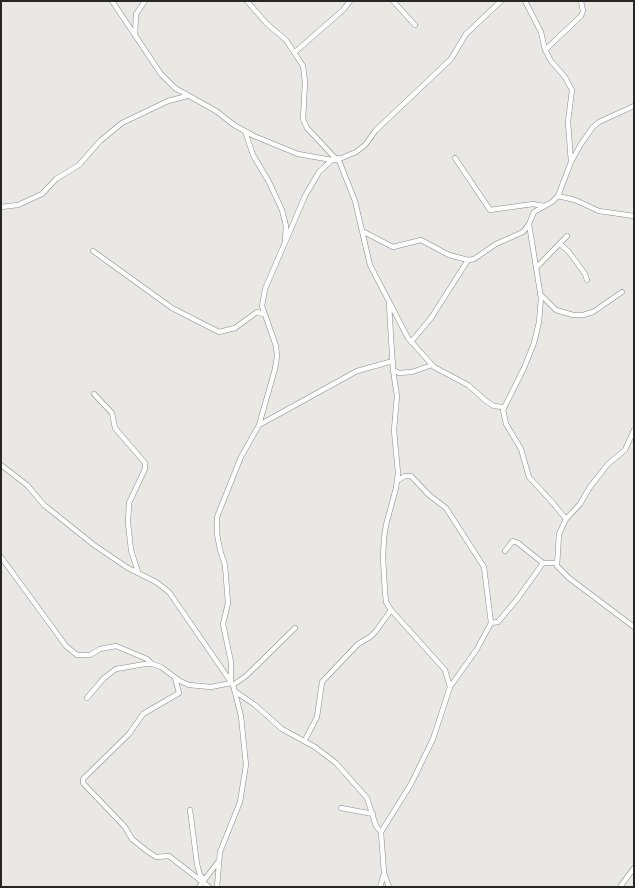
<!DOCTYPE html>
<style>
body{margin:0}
#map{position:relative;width:635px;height:888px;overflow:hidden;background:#e9e8e4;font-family:"Work Sans",sans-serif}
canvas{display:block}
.frame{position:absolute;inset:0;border:2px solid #272725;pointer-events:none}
</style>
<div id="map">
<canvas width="635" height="888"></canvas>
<div class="frame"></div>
</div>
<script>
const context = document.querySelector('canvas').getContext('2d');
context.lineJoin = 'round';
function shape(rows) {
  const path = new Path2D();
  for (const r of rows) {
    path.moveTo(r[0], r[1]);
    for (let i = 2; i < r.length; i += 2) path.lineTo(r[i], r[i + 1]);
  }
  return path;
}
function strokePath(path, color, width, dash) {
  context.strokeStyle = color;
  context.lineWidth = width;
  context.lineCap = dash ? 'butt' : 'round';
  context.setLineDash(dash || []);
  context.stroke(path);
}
const minor = shape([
 [112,1,161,74,175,88,216,111,234,125,254,136,298,154,332,160],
 [247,1,267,24,286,40,303,66,305,82,303,119,307,128,337,160],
 [393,1,415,25],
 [525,1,541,32,545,50,551,61,565,77,572,90,568,122,571,162],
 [135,36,136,14,145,1],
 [545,50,581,16,583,11,581,1],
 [295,52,343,10,350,1],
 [634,106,599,122,593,127,581,144,571,162,558,196,552,202,534,212,529,224,541,298,539,322,534,343,524,368,503,410,506,424,521,449,529,477,552,502,566,519,559,534,557,566,569,578,634,627],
 [245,131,253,155,269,182,282,210,286,226,285,241],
 [338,158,355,201,370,265,408,338,434,367,468,385,486,401,494,406,503,407],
 [455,158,490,210,533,204,544,206],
 [558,196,575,200,599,211,634,216],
 [1,207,18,205,42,194,56,179,79,165,100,141,122,123,168,101,187,96],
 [362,231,393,247,421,240,449,255,468,260,474,259,496,244,523,232,529,224],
 [560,244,569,252,585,274,587,280],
 [93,251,172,308,219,332,235,328,257,312,263,314],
 [536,268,567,236],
 [540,294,556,310,573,315,583,315,593,312,622,292],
 [389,304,393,370,397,396,394,430,398,473,396,488,386,525,384,538,383,558,385,592,386,602,391,610,445,670,450,687,433,739,411,784,381,832,384,873,389,887],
 [411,342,431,318,468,260],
 [393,370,399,373,412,372,432,365],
 [94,394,112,413,115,428,145,463,145,469,129,503,128,523,131,550,138,572],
 [259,425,357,371,393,361],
 [1,465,27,485,44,505,94,545,128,568,156,582,169,592,233,685,241,716,246,765,240,802,220,852,217,887],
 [397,481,405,476,411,476,429,495,446,508,484,567,491,623,477,649,450,687],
 [566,519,580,504,590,487,608,464,625,450,634,430],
 [505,551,513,541,518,543,543,563],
 [1,557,66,646,77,655,90,655,100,649,116,646,147,659,152,664],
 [491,623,498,622,518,598,543,563,557,563],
 [175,678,179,693,143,714,129,734,83,779,83,783,125,827,132,839,147,851,156,857,169,856,209,887],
 [233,685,246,676,295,628],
 [236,692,255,705,282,729,315,747,336,763,367,798,376,826,381,832],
 [87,698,104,678,116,669,145,664,152,664,161,667,180,681,189,685,211,687,231,683,231,662,223,624,228,603,225,565,220,550,217,534,217,517,241,457,259,425,275,369,277,356,276,346,262,306,265,289,305,196,319,172,332,160,337,160,356,152,365,145,376,130,451,59,466,34,501,1],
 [305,740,317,717,322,682,358,644,370,637,376,631,391,610],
 [341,808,373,814],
 [190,810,197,864,200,875,204,879],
 [199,887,218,862],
 [380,887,384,874],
 [620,887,634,868]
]);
strokePath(minor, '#8b8a86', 5.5);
strokePath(minor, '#fff', 4.5);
</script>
